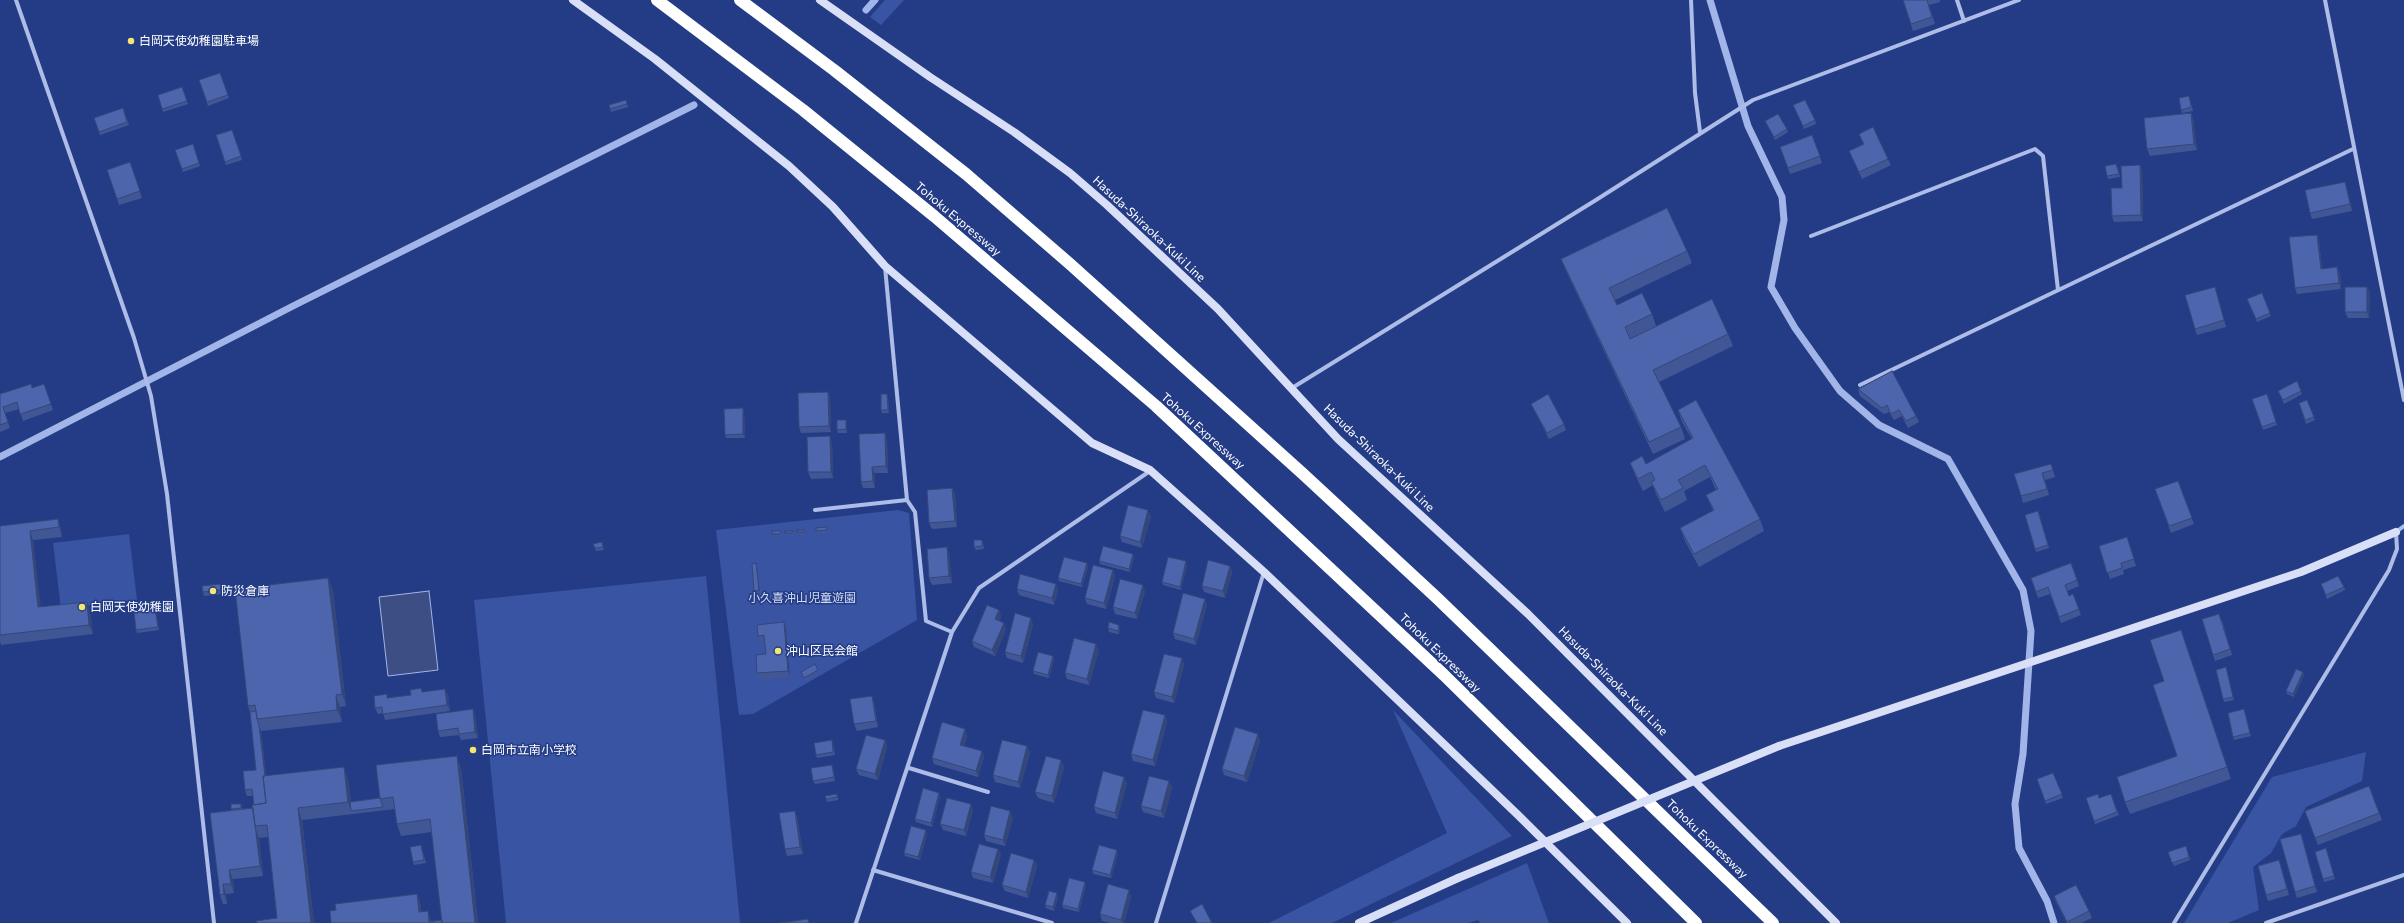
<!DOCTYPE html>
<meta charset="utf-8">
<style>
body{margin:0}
canvas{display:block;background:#243c85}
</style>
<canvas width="2404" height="923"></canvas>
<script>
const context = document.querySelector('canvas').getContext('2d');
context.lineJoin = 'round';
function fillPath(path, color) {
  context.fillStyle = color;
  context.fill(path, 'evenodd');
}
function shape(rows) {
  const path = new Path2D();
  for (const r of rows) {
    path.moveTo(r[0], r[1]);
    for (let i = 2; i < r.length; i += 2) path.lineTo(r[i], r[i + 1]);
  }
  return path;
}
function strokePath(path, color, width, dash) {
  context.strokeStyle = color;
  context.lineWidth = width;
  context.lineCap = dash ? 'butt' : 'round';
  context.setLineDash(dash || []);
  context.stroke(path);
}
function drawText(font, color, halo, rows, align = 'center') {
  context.font = font + ' Commissioner,"Noto Sans JP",sans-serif';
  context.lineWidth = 3;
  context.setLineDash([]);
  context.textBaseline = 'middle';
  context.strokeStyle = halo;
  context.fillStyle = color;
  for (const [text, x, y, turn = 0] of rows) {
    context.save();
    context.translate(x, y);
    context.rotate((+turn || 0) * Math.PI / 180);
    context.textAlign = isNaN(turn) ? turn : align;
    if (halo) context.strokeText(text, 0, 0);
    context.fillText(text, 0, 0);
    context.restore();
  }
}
fillPath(shape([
 [885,0,904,0,881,25,870,17],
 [898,510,909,513,917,620,753,714,739,715,716,530],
 [129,534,137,600,61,609,53,543],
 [706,576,740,923,506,923,474,600],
 [1393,710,1512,836,1332,923,1269,923,1447,833],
 [2366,752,2362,781,2306,807,2296,826,2282,834,2271,853,2253,867,2259,910,2228,923,2184,923,2272,777],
 [1527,863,1549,923,1480,923,1478,920,1468,923,1391,923]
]), '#3854a2');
const water = shape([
 [429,591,438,670,388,676,379,597,429,591]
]);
fillPath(water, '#3c4e84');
strokePath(water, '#a2b5e9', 1);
strokePath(shape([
 [1710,0,1748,126,1782,197,1784,220,1771,287,1795,328,1840,391,1879,425,1948,459,2023,590,2031,631,2023,754,2015,804,2019,848,2047,901,2054,923],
 [866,10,875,0],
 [0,457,293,306,694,105]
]), '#a2b5e9', 7);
strokePath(shape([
 [16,0,134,338,151,396,167,494,214,923],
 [1691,0,1695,93,1700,132],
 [1957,0,1964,21],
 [2325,0,2404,400],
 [1811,236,2035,149,2043,156,2058,290],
 [885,267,907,500,915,512,926,621,952,632],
 [1860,385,2353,149],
 [1292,388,1596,200,1753,100,2019,0],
 [815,510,907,500],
 [909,768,988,792],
 [873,870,1052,923],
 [856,923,952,632,979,588,1150,471],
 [1156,923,1264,572],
 [2174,923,2389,570,2397,549,2396,532,2404,526],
 [2266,923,2404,875]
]), '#adbde8', 4);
strokePath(shape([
 [573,0,655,59,789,166,833,207,885,266,1092,443,1150,470,1264,572,1518,815,1627,923],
 [820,0,930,77,1014,132,1070,173,1107,205,1218,309,1338,439,1528,614,1836,923],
 [1779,746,2301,572,2396,532],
 [1359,923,1458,878]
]), '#d8dff7', 8);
strokePath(shape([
 [657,0,803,110,934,216,1156,406,1444,675,1696,923],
 [740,0,834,70,966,174,1070,264,1302,473,1437,598,1773,923]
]), '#fff', 12);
strokePath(shape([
 [1458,878,1779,746]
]), '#d8dff7', 8);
fillPath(shape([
 [1903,0,1940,0,1940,2,1929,5,1935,24,1913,31],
 [220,73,229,98,208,106,199,80],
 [182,87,188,104,163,112,158,95],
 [2190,99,2193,111,2182,113,2181,110],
 [626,100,628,107,611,112,609,105],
 [123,108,129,125,100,135,94,118],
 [1795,109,1815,120,1816,124,1804,129],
 [2191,113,2193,119,2197,150,2150,156,2147,149],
 [1765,121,1787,129,1788,132,1775,140],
 [232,130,242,160,226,165,216,135],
 [1859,134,1888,159,1891,165,1862,179,1849,151,1863,144],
 [1812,135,1822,163,1790,174,1780,147],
 [193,144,200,166,183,172,175,150],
 [130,162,142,198,119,205,117,199],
 [2140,165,2142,171,2143,221,2114,222,2112,216,2122,188],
 [2118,167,2120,177,2108,179,2107,176],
 [2345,182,2347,188,2352,211,2312,219,2310,213],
 [2317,235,2319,241,2322,269,2337,267,2340,274,2341,289,2297,294,2295,288],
 [1687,251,1692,263,1615,300,1617,305,1652,314,1656,326,1728,334,1733,346,1659,382,1681,427,1685,439,1653,454,1566,271,1561,259],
 [2367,287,2370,293,2369,318,2348,318,2345,312],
 [2262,293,2271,316,2257,322,2247,299],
 [2217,294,2226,327,2197,335,2195,329],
 [44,384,53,410,23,421,19,409,5,413,10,428,0,432,0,394,32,388],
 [1858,389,1916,416,1919,422,1908,428,1902,416,1894,420,1889,412,1884,414,1860,396],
 [2278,391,2301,391,2302,394,2284,404],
 [828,392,830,398,831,432,801,433,799,427],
 [887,394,888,398,889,413,882,413,881,410],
 [2267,394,2277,425,2263,430,2252,399],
 [2307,400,2315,420,2306,424,2299,403],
 [1531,404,1564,424,1566,430,1549,439,1534,410],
 [1678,410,1760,519,1764,531,1699,567,1685,541,1680,528,1713,511,1706,495,1716,490,1710,477,1684,491,1687,500,1665,512,1656,494,1653,485,1643,491,1635,475,1630,463,1646,464,1692,439,1682,422],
 [744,411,745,438,726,438,725,435],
 [846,420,847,423,847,433,838,433,837,430],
 [887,439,888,473,875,473,875,488,863,488,861,482],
 [832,443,833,478,811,479,808,472],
 [2051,464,2055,477,2045,480,2049,495,2023,503,2021,496],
 [2178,481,2194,524,2171,533,2155,489],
 [952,488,955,494,957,527,932,529,929,523],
 [2038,511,2049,548,2036,552,2025,515],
 [1151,516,1142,548,1122,542,1120,536],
 [58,519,61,529,62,537,33,540,40,607,90,611,93,634,1,645,0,641,0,526],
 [827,527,828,534,817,534,816,531],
 [805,530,806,535,798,535,797,532],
 [781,531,782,534,782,537,774,538,772,534],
 [793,531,794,534,793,536,787,536,785,533],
 [982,540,983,543,984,549,976,550,974,547],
 [593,544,603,546,604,550,596,551],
 [2129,544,2136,566,2123,570,2124,574,2110,579,2099,546],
 [947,547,949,554,952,583,932,585,929,578],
 [1134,557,1130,572,1100,564,1099,561],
 [756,563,757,567,760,594,755,594,754,591],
 [2071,563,2079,586,2067,591,2069,596,2073,594,2081,615,2061,623,2050,594,2038,598,2031,578],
 [1187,565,1181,590,1163,585,1162,582],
 [1230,566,1232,573,1225,598,1204,592,1202,586],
 [1088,567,1082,587,1059,581,1058,578],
 [1113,570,1115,576,1106,609,1087,604,1085,598],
 [328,578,333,591,346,706,340,707,342,722,261,731,266,775,348,779,351,802,380,798,461,768,478,923,331,923,336,910,417,894,420,903,421,911,431,920,432,921,442,920,432,832,401,836,397,824,395,809,302,820,314,923,257,923,277,918,268,837,259,838,263,876,233,879,234,893,226,894,227,904,223,904,220,895,231,809,241,804,242,809,253,808,254,805,253,796,247,796,245,790,256,770,250,712,248,706],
 [2321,584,2344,587,2345,590,2327,599],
 [221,587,222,594,204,596,203,592],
 [1017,589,1058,590,1054,605,1019,595],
 [1145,591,1137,619,1115,614,1113,607],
 [1207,605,1196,645,1175,639,1173,633],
 [155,609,156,612,159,630,137,633,136,630],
 [999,610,1001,617,999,621,1006,629,995,656,974,647,972,641],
 [2222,620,2232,655,2215,661,2213,655],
 [1033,624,1023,663,1007,658,1005,652],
 [1108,628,1120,628,1119,634,1109,632],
 [786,629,790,677,760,680,757,673,766,654,765,642,760,642,758,636],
 [2181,630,2231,779,2130,814,2125,802,2177,756,2164,681],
 [1099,650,1089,685,1067,679,1065,673],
 [1053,656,1054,659,1049,678,1034,674,1033,671],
 [1182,658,1184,665,1174,703,1156,698,1154,692],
 [2226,667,2234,700,2224,702,2223,699],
 [818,670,819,673,806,681,801,672],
 [2303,672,2304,675,2294,697,2287,694,2286,691],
 [421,688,422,692,448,695,450,711,385,720,383,713,378,714,375,708,388,698,411,695],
 [874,702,878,727,857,731,854,724],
 [473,709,475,716,478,738,461,740,459,735,440,737,438,731],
 [2244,709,2251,736,2234,740,2233,737],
 [1165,715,1167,722,1155,766,1133,761,1131,754],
 [967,735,964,746,982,751,984,757,978,777,934,764,932,758],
 [885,740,887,747,878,780,859,775,856,769],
 [1260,741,1247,782,1224,775,1222,769],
 [833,744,835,755,817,758,816,755],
 [1027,746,1030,753,1020,788,995,782,993,775],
 [1061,760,1064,767,1054,803,1038,798,1035,792],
 [833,768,835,781,815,784,813,781],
 [2053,773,2063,798,2046,804,2037,779],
 [1169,781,1172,788,1164,818,1143,812,1141,806],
 [1127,783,1117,819,1096,813,1094,807],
 [2369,786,2382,820,2318,845,2305,811],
 [2111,794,2119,815,2095,824,2086,798,2100,798],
 [825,796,838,797,838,800,827,802],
 [940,796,932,827,916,822,915,819],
 [973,810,966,836,943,830,940,824],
 [795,811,797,817,803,854,787,856,785,849],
 [1013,818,1005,846,986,841,984,835],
 [927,834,920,860,905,856,904,853],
 [2301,834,2303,840,2317,892,2297,898,2295,892],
 [421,845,426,863,414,865,413,862],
 [2186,846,2190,860,2174,866,2168,852],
 [998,849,1001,855,993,883,973,878,971,872],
 [2327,851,2335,879,2324,882,2323,879],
 [1118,853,1111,878,1093,874,1092,870],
 [1034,860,1037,866,1028,898,1005,891,1002,885],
 [2281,866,2289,895,2268,901,2266,895],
 [1086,885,1079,912,1063,908,1062,905],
 [1129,890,1131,897,1124,923,1111,923,1102,921,1100,914],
 [2054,896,2089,911,2092,918,2081,923,2067,923,2056,902],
 [1058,897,1054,911,1046,908,1045,905]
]), '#415795');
fillPath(shape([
 [2191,113,2193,119,2197,150,2194,144],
 [2140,165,2142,171,2143,221,2141,215],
 [2345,182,2347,188,2352,211,2350,204],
 [2317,235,2319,241,2323,275,2321,269],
 [2337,267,2340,274,2341,289,2339,283],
 [2367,287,2370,293,2369,318,2367,312],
 [828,392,830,398,831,432,829,426],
 [887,394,888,398,889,413,888,410],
 [743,408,744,411,745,438,743,434],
 [846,420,847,423,847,433,846,429],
 [885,433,887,439,888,473,886,466],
 [830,436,832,443,833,478,831,472],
 [872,467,875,473,875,488,873,481],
 [2042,473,2045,480,2049,495,2047,489],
 [952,488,955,494,957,527,955,521],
 [1148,510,1151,516,1142,548,1140,542],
 [58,519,61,529,62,537,59,527],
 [30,531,33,540,42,616,38,607],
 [947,547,949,554,952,583,949,576],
 [1133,554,1134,557,1130,572,1129,569],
 [1186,561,1187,565,1181,590,1180,587],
 [756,563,757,567,760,594,759,590],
 [1087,563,1088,567,1082,587,1081,584],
 [1230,566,1232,573,1225,598,1223,591],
 [1113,570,1115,576,1106,609,1104,603],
 [328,578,333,591,346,706,342,694],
 [1056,584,1058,590,1054,605,1052,598],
 [1143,585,1145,591,1137,619,1135,613],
 [1205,599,1207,605,1196,645,1194,639],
 [87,602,90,611,93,634,89,625],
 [155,609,156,612,159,630,158,627],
 [999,610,1001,617,998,625,995,619],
 [1031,618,1033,624,1023,663,1021,656],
 [784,622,786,629,790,677,788,671],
 [1004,623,1006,629,995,656,992,650],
 [1119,625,1120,628,1119,634,1118,631],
 [1096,644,1099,650,1089,685,1087,679],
 [1053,656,1054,659,1049,678,1048,675],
 [1182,658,1184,665,1174,703,1172,697],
 [2303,672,2304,675,2294,697,2293,694],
 [445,689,448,695,450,711,447,705],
 [336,695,340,707,342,722,337,710],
 [872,696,874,702,878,727,876,721],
 [473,709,475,716,478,738,475,732],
 [1165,715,1167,722,1155,766,1153,760],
 [259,725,261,731,271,815,268,809],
 [965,729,967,735,963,751,960,745],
 [1258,734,1260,741,1247,782,1244,776],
 [885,740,887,747,878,780,875,774],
 [1027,746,1030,753,1020,788,1018,782],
 [982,751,984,757,978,777,976,771],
 [457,756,461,768,478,923,475,923],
 [1061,760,1064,767,1054,803,1052,796],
 [832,765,833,768,835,781,834,777],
 [344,767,348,779,352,811,351,811,348,802],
 [1124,777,1127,783,1117,819,1115,813],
 [1169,781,1172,788,1164,818,1161,811],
 [939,793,940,796,932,827,931,823],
 [971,804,973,810,966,836,964,830],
 [298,808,302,820,314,923,311,923],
 [795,811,797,817,803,854,800,847],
 [1010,811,1013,818,1005,846,1003,840],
 [256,829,259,838,263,876,260,866],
 [926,830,927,834,920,860,918,857],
 [2301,834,2303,840,2317,892,2315,886],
 [998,849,1001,855,993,883,990,877],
 [1117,850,1118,853,1111,878,1110,875],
 [1034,860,1037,866,1028,898,1026,892],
 [229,870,233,879,234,893,231,884],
 [1085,882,1086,885,1079,912,1078,909],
 [223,884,226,894,227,904,224,894],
 [1129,890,1131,897,1124,923,1122,923,1121,920],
 [1057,893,1058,897,1054,911,1053,907],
 [417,894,420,903,423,921,419,912],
 [428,911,432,923,430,923]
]), '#354779');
const building = shape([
 [1903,0,1927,0,1932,17,1911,24,1903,0],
 [220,73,228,95,207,102,199,80,220,73],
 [182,87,187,101,162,109,158,95,182,87],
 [2189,96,2191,107,2181,110,2179,98,2189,96],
 [626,100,627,104,610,109,609,105,626,100],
 [1805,100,1815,120,1803,126,1793,105,1805,100],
 [123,108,127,122,99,132,94,118,123,108],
 [2191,113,2194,144,2147,149,2144,118,2191,113],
 [1778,114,1787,129,1774,137,1765,121,1778,114],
 [1873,127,1888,159,1859,172,1849,151,1864,144,1859,134,1873,127],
 [232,130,241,156,225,162,216,135,232,130],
 [1812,135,1820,156,1788,168,1780,147,1812,135],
 [193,144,199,163,182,169,175,150,193,144],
 [130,162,140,191,117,199,107,170,130,162],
 [2116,164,2119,174,2107,176,2105,166,2116,164],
 [2140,165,2141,215,2112,216,2111,188,2122,188,2121,166,2140,165],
 [2345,182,2350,204,2310,213,2305,190,2345,182],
 [1667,208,1687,251,1609,288,1617,305,1642,293,1652,314,1625,327,1630,339,1712,299,1728,334,1653,370,1681,427,1649,442,1561,259,1667,208],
 [2317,235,2321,269,2337,267,2339,283,2295,288,2289,237,2317,235],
 [2215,287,2224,320,2195,329,2185,295,2215,287],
 [2345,287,2367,287,2367,312,2345,312,2345,287],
 [2262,293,2270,313,2256,319,2247,299,2262,293],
 [1892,371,1916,416,1906,421,1899,410,1891,414,1887,405,1882,408,1858,389,1892,371],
 [2297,381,2301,391,2283,400,2278,391,2297,381],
 [31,384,32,388,44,384,51,404,20,414,17,402,3,407,8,422,0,425,0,394,31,384],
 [828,392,829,426,799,427,798,393,828,392],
 [881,394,887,394,888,410,881,410,881,394],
 [1548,394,1564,424,1547,433,1531,404,1548,394],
 [2267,394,2276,422,2262,427,2252,399,2267,394],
 [1696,400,1760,519,1694,554,1680,528,1714,510,1706,495,1718,489,1705,465,1678,480,1683,488,1661,500,1651,482,1655,480,1651,472,1638,479,1630,463,1642,456,1646,464,1693,438,1678,410,1696,400],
 [2307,400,2314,417,2305,420,2299,403,2307,400],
 [743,408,743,434,725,435,724,409,743,408],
 [837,420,846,420,846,429,837,430,837,420],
 [885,433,886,466,872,467,873,481,861,482,859,434,885,433],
 [830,436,831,472,808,472,807,437,830,436],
 [2051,464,2053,470,2042,473,2047,489,2021,496,2014,474,2051,464],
 [2178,481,2192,518,2169,526,2155,489,2178,481],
 [952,488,955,521,929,523,927,490,952,488],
 [1128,505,1148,510,1140,542,1120,536,1128,505],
 [2038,511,2048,545,2035,549,2025,515,2038,511],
 [58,519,59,527,30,531,38,607,87,602,89,625,0,635,0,526,58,519],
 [827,527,827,530,816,531,816,528,827,527],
 [797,530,805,530,805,532,797,532,797,530],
 [772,531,781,531,780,534,772,534,772,531],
 [785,531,793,531,792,533,785,533,785,531],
 [2127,537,2134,559,2121,563,2122,568,2107,573,2099,546,2127,537],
 [974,540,982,540,982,546,974,547,974,540],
 [602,542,603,547,595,548,593,544,602,542],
 [1103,546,1133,554,1129,569,1099,561,1103,546],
 [947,547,949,576,929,578,927,549,947,547],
 [1064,557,1087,563,1081,584,1058,578,1064,557],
 [1168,557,1186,561,1180,587,1162,582,1168,557],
 [1208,560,1230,566,1223,591,1202,586,1208,560],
 [756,563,759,590,754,591,752,564,756,563],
 [2071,563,2077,580,2065,585,2069,596,2073,594,2079,609,2059,617,2048,587,2036,592,2031,578,2071,563],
 [1093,565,1113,570,1104,603,1085,598,1093,565],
 [1020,574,1056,584,1052,598,1017,589,1020,574],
 [2338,576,2344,587,2326,595,2321,584,2338,576],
 [328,578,342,694,336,695,337,710,257,719,255,705,248,706,235,589,328,578],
 [1120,579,1143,585,1135,613,1113,607,1120,579],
 [220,584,221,590,203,592,202,586,220,584],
 [1183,593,1205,599,1194,639,1173,633,1183,593],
 [987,605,999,610,995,619,1004,623,992,650,972,641,987,605],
 [155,609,158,627,136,630,134,612,155,609],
 [1015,613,1031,618,1021,656,1005,652,1015,613],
 [2219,614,2230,649,2213,655,2202,619,2219,614],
 [784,622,788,671,757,673,756,655,766,654,764,635,758,636,757,625,784,622],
 [1109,622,1119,625,1118,631,1108,628,1109,622],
 [2181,630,2227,767,2125,802,2117,777,2177,756,2153,685,2164,681,2150,640,2181,630],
 [1074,638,1096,644,1087,679,1065,673,1074,638],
 [1038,652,1053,656,1048,675,1033,671,1038,652],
 [1164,654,1182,658,1172,697,1154,692,1164,654],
 [815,664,818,670,804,678,801,672,815,664],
 [2226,667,2233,697,2223,699,2216,670,2226,667],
 [2296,669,2303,672,2293,694,2286,691,2296,669],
 [421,688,422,692,445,689,447,705,383,714,382,707,375,708,374,696,387,694,387,698,411,695,410,690,421,688],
 [872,696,876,721,854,724,850,699,872,696],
 [473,709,475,732,459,734,458,728,438,731,436,714,473,709],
 [2244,709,2250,733,2233,737,2228,713,2244,709],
 [1143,710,1165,715,1153,760,1131,754,1143,710],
 [256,711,257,719,259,725,265,776,263,776,266,803,254,805,252,789,245,790,243,771,256,770,250,712,256,711],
 [942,722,965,729,960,745,982,751,976,771,932,758,942,722],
 [1235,727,1258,734,1244,776,1222,769,1235,727],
 [866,735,885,740,875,774,856,769,866,735],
 [832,740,833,752,816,755,814,743,832,740],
 [1002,740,1027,746,1018,782,993,775,1002,740],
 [457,756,475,923,442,923,430,819,397,824,393,797,380,799,376,765,457,756],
 [1046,756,1061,760,1052,796,1035,792,1046,756],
 [832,765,834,777,813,781,811,768,832,765],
 [344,767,348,802,298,808,311,923,257,923,256,921,277,918,267,825,255,826,252,805,266,803,263,776,344,767],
 [1103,771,1124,777,1115,813,1094,807,1103,771],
 [2053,773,2062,794,2045,801,2037,779,2053,773],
 [1149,776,1169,781,1161,811,1141,806,1149,776],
 [2369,786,2379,813,2315,838,2305,811,2369,786],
 [923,788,939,793,931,823,915,819,923,788],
 [837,794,837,797,826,799,825,796,837,794],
 [2098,794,2099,798,2111,794,2117,812,2094,821,2086,798,2098,794],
 [380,798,383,807,351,811,350,802,380,798],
 [947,798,971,804,964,830,940,824,947,798],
 [231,804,241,804,241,808,231,809,231,804],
 [991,806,1010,811,1003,840,984,835,991,806],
 [253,808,260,866,229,870,231,884,223,884,224,894,220,895,210,813,253,808],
 [795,811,800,847,785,849,779,813,795,811],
 [911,826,926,830,918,857,904,853,911,826],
 [2301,834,2315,886,2295,892,2280,839,2301,834],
 [979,844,998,849,990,877,971,872,979,844],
 [421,845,424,860,413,862,410,847,421,845],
 [1099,845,1117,850,1110,875,1092,870,1099,845],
 [2186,846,2189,857,2172,863,2168,852,2186,846],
 [2326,848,2334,876,2323,879,2315,852,2326,848],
 [1011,853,1034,860,1026,892,1002,885,1011,853],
 [2279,860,2287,889,2266,895,2258,866,2279,860],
 [1069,878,1085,882,1078,909,1062,905,1069,878],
 [1108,884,1129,890,1121,920,1100,914,1108,884],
 [2076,885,2089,911,2067,922,2054,896,2076,885],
 [1049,891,1057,893,1053,907,1045,905,1049,891],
 [417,894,419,912,428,911,429,922,442,920,442,923,331,923,330,911,336,910,335,904,417,894],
 [1202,904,1212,923,1197,923,1190,911,1202,904],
 [808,919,809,923,780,923,808,919]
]);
fillPath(building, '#4c65ad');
strokePath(building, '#354779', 1);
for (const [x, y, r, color] of [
 [131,41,4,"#f3e671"],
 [213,591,4,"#f3e671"],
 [82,607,4,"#f3e671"],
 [778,651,4,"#f3e671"],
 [473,750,4,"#f3e671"]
]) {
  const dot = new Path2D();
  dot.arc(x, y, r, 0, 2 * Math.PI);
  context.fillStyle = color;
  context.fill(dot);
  strokePath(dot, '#243c85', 1.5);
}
drawText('12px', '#fff', '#243c85', [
 ["白岡天使幼稚園駐車場",139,41],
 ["防災倉庫",221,591],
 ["白岡天使幼稚園",90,607],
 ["沖山区民会館",786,651],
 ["白岡市立南小学校",481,750]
], 'left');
drawText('12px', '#fff', '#243c85', [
 ["Tohoku Expressway",958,219,40],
 ["Hasuda-Shiraoka-Kuki Line",1149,229,43],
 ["Tohoku Expressway",1203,431,42],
 ["Hasuda-Shiraoka-Kuki Line",1379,458,44],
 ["Tohoku Expressway",1440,653,44],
 ["Hasuda-Shiraoka-Kuki Line",1613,681,45],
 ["Tohoku Expressway",1707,839,44]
]);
drawText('12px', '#d1dbf6', '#243c85', [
 ["小久喜沖山児童遊園",802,598]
]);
</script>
